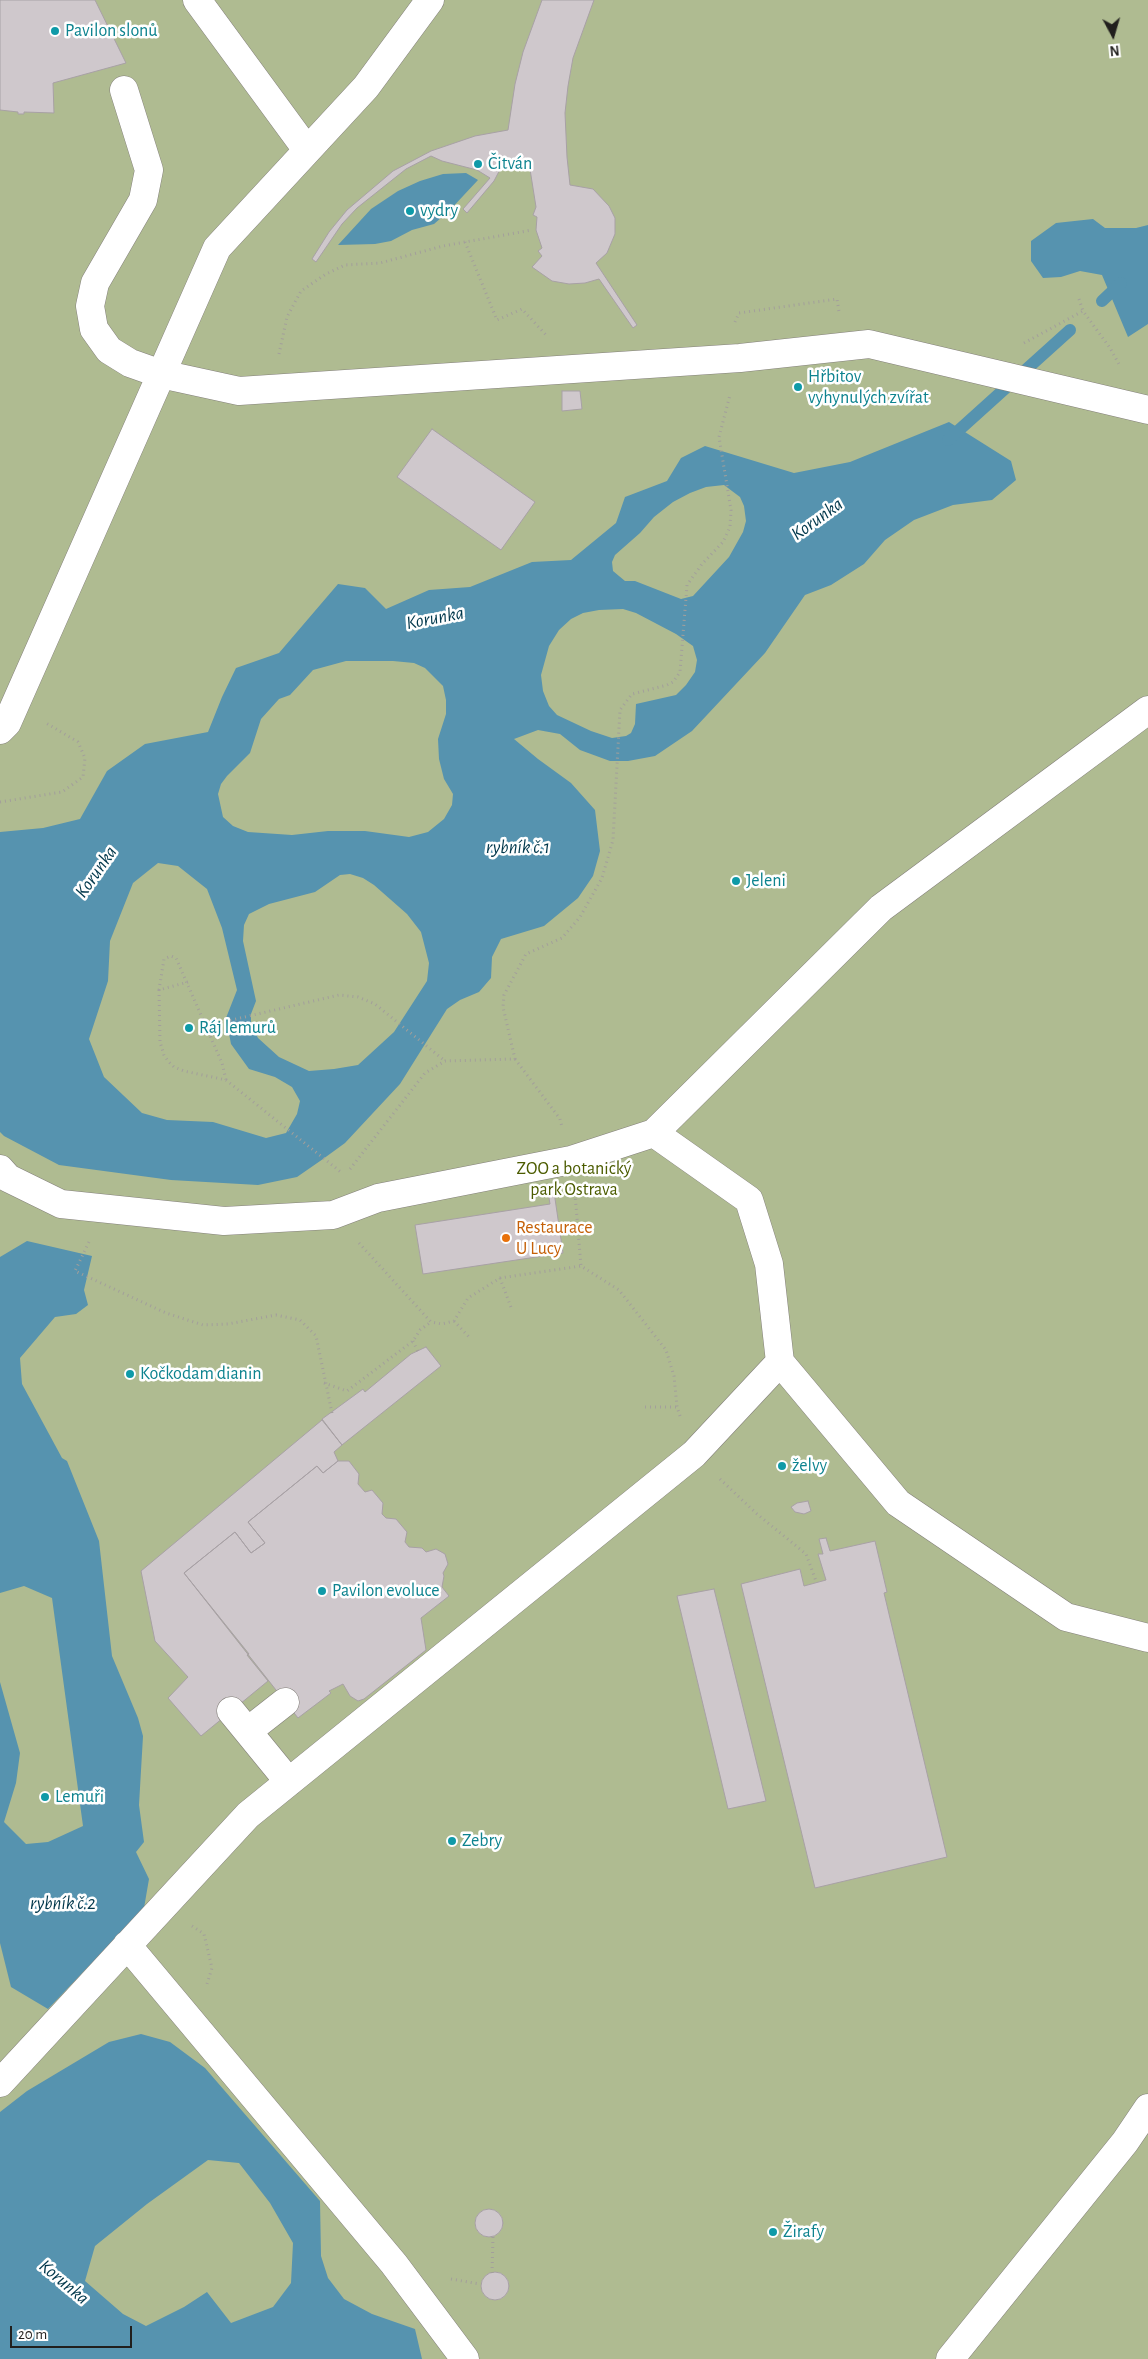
<!DOCTYPE html>
<meta charset="utf-8">
<style>
body{margin:0}
#map{position:relative;width:1148px;height:2359px;overflow:hidden;background:#e7e3dd;font-family:"Alegreya Sans",sans-serif}
canvas{display:block}
.north{position:absolute;left:1088px;top:10px;width:50px;height:50px;-webkit-text-stroke:4px #fff;paint-order:stroke;rotate:174deg;font-size:14px;font-weight:700;line-height:20px;text-align:center;color:#211f1d}
.north::after{content:'';display:block;margin:auto;width:18px;height:22px;background:#211f1d;clip-path:polygon(50% 0,100% 100%,50% 72%,0 100%)}
.scale{position:absolute;left:10px;top:2326px;width:122px;height:22px;box-sizing:border-box;border:2px solid #211f1d;border-top:0;padding-left:6px;font-size:15px;line-height:18px;white-space:nowrap;color:#211f1d;-webkit-text-stroke:4px #fff;paint-order:stroke}
</style>
<div id="map">
<canvas width="1148" height="2359"></canvas>
<div class="north">N</div>
<div class="scale">20 m</div>
</div>
<script>
const context = document.querySelector('canvas').getContext('2d');
context.lineJoin = 'round';
function fillPath(path, color) {
  context.fillStyle = color;
  context.fill(path, 'evenodd');
}
function shape(rows) {
  const path = new Path2D();
  for (const r of rows) {
    if (r.length === 3) {
      path.moveTo(r[0] + r[2], r[1]);
      path.arc(r[0], r[1], r[2], 0, 2 * Math.PI);
      continue;
    }
    path.moveTo(r[0], r[1]);
    for (let i = 2; i < r.length; i += 2) path.lineTo(r[i], r[i + 1]);
  }
  return path;
}
function strokePath(path, color, width, dash) {
  context.strokeStyle = color;
  context.lineWidth = width;
  context.lineCap = dash ? 'butt' : 'round';
  context.setLineDash(dash || []);
  context.stroke(path);
}
function drawText(font, color, halo, rows, align = 'center') {
  context.font = font + ' "Alegreya Sans",sans-serif';
  context.lineWidth = 5;
  context.setLineDash([]);
  context.textBaseline = 'middle';
  context.strokeStyle = halo;
  context.fillStyle = color;
  for (const [text, x, y, turn = 0] of rows) {
    context.save();
    context.translate(x, y);
    context.rotate((+turn || 0) * Math.PI / 180);
    context.textAlign = isNaN(turn) ? turn : align;
    if (halo) context.strokeText(text, 0, 0);
    context.fillText(text, 0, 0);
    context.restore();
  }
}
fillPath(shape([
 [0,0,1148,0,1148,2359,0,2359]
]), '#afbb91');
fillPath(shape([
 [466,173,478,180,449,211,434,224,412,230,391,241,375,244,338,245,371,209,398,191,420,181,443,174],
 [1093,219,1105,228,1136,228,1148,225,1148,324,1128,337,1102,275,1080,271,1061,277,1043,278,1031,261,1031,241,1056,223],
 [949,422,1011,461,1016,480,992,500,953,505,914,520,885,540,864,564,831,585,805,595,765,653,692,731,655,756,628,761,610,761,580,750,560,734,538,730,514,739,538,759,571,783,595,810,600,851,593,876,578,898,544,926,501,939,492,957,491,978,479,992,460,1000,447,1009,400,1084,345,1143,323,1159,297,1177,258,1185,171,1180,59,1165,4,1136,0,1132,0,832,43,828,80,819,107,771,145,744,208,732,222,697,236,668,279,653,338,584,365,588,386,609,429,590,470,587,532,562,571,560,616,523,625,497,667,481,681,458,705,446,794,473,850,462],
 [724,485,740,497,744,506,746,521,743,532,729,557,693,596,681,599,635,581,625,581,613,571,612,562,615,555,640,533,654,517,673,502,690,493,706,487],
 [623,609,636,613,676,634,693,646,697,660,695,672,686,685,676,695,636,704,635,724,631,733,626,736,612,738,591,731,557,715,549,706,543,691,541,675,549,646,559,630,571,619,583,613,599,610],
 [346,661,393,661,414,663,425,668,443,686,446,700,446,714,438,739,439,759,444,779,453,794,452,805,444,819,428,832,409,837,365,831,328,831,292,835,248,832,233,826,223,817,218,794,221,784,227,776,250,753,261,719,279,699,290,695,313,670],
 [158,863,178,866,207,889,222,928,237,990,226,1018,231,1044,249,1069,275,1077,292,1087,300,1101,297,1114,286,1133,266,1138,213,1122,167,1120,142,1113,104,1077,89,1039,108,981,110,941,133,883],
 [350,874,363,878,374,885,407,914,421,932,429,963,427,981,394,1032,358,1065,334,1069,309,1071,279,1057,258,1038,251,1024,251,1014,256,1001,243,941,244,925,249,914,269,904,315,892,340,875],
 [27,1241,92,1256,84,1290,88,1305,76,1314,55,1317,20,1358,22,1384,62,1458,67,1461,99,1541,112,1656,138,1718,143,1736,139,1805,144,1842,136,1852,149,1879,144,1908,48,2009,11,1987,0,1943,0,1682,20,1753,16,1783,4,1822,26,1844,48,1842,83,1826,52,1598,24,1586,0,1593,0,1257],
 [141,2034,170,2042,205,2068,320,2201,321,2256,328,2278,344,2299,372,2314,415,2329,422,2359,0,2359,0,2112,27,2091,109,2042],
 [208,2160,239,2163,270,2203,293,2243,291,2283,273,2307,231,2323,207,2292,184,2307,146,2326,123,2314,85,2281,95,2246,147,2204]
]), '#5693af');
strokePath(shape([
 [1102,301,1121,283],
 [948,440,1070,330]
]), '#5693af', 12);
const building = shape([
 [0,0,95,0,126,63,53,83,54,113,24,112,24,114,18,114,18,112,0,110,0,0],
 [542,0,594,0,573,58,568,86,565,113,567,157,570,185,593,189,609,206,615,218,615,234,607,253,596,263,637,325,633,328,599,279,585,283,569,284,552,281,532,267,542,256,538,251,542,248,536,230,537,217,533,215,536,207,529,163,519,164,506,158,494,181,467,213,463,209,490,178,477,170,442,161,431,156,406,169,357,208,342,224,316,262,312,259,329,232,347,210,393,171,431,151,475,136,508,130,515,84,523,52,542,0],
 [562,391,580,391,582,409,562,411,562,391],
 [432,429,535,502,501,550,397,477,432,429],
 [553,1185,563,1253,423,1274,415,1225,550,1204,547,1186,553,1185],
 [426,1347,441,1366,342,1445,322,1419,363,1389,365,1392,411,1354,426,1347],
 [322,1420,342,1445,334,1452,338,1461,323,1473,317,1466,248,1522,265,1543,251,1553,235,1532,184,1573,249,1654,247,1655,268,1681,201,1736,168,1698,188,1677,155,1641,141,1571,322,1420],
 [338,1461,349,1461,359,1474,358,1484,365,1492,372,1490,383,1503,382,1514,386,1518,396,1519,407,1532,405,1542,409,1547,422,1548,426,1552,436,1549,445,1554,448,1564,443,1573,444,1576,442,1587,449,1596,421,1618,426,1650,364,1699,358,1701,350,1696,343,1684,329,1691,331,1693,298,1718,184,1573,235,1532,251,1553,265,1543,248,1522,317,1466,323,1473,338,1461],
 [808,1501,811,1511,804,1514,795,1512,791,1507,797,1503,808,1501],
 [826,1538,830,1551,875,1541,887,1592,884,1593,947,1857,815,1888,741,1584,800,1569,804,1586,826,1580,818,1554,823,1554,819,1539,826,1538],
 [714,1589,766,1801,728,1809,677,1596,714,1589],
 [489,2223,14],
 [495,2286,14]
]);
fillPath(building, '#cfc8cc');
strokePath(building, '#a8a1a5', 1);
const minor = shape([
 [197,0,307,150],
 [124,90,149,170,143,200,95,283,90,306,94,329,109,350,130,363,161,374,239,391,740,358,869,344,1148,410],
 [0,730,7,723,217,248,366,87,430,0],
 [654,1133,881,908,1148,710],
 [0,1169,8,1178,61,1204,224,1221,333,1215,378,1198,571,1160,654,1133,749,1200,769,1264,780,1362,898,1503,1066,1617,1148,1638],
 [231,1711,289,1782],
 [248,1731,285,1702],
 [127,1945,394,2264,465,2359],
 [0,2083,248,1815,694,1454,780,1362],
 [950,2359,1125,2142,1148,2108]
]);
strokePath(minor, '#84807b', 29);
strokePath(shape([
 [465,242,497,320,522,309,546,335],
 [1079,299,1083,311],
 [735,322,739,313,837,299,839,312],
 [1024,343,1083,311,1110,348,1120,366],
 [279,354,287,317,301,291,326,274,345,265,380,263,443,246,532,230],
 [0,802,62,792,83,777,85,758,78,742,46,723],
 [188,982,159,990,160,1042,164,1055,168,1061,174,1067,184,1071,226,1080,342,1173],
 [159,990,164,959,171,956,176,958,222,1063,226,1080],
 [206,1026,339,995,358,997,375,1004,445,1061],
 [515,1059,560,1119,562,1127],
 [350,1169,425,1073,445,1061,515,1059,503,1007,504,995,526,954,562,938,580,917,602,878,613,840,620,710,632,694,667,685,673,682,680,672,687,585,702,564,723,542,730,527,731,510,719,437,730,395],
 [575,1194,581,1266],
 [89,1242,75,1271,166,1313,203,1325,228,1324,276,1315,300,1320,316,1336,332,1413],
 [359,1243,431,1322,442,1324,454,1321,468,1298,500,1278,581,1266,619,1290,666,1350,674,1376,677,1407,680,1416],
 [500,1278,512,1310],
 [454,1321,470,1338],
 [413,1341,418,1352],
 [324,1383,347,1391,413,1341,420,1330,431,1322],
 [645,1407,677,1407],
 [720,1479,757,1514,806,1554,816,1581],
 [192,1926,204,1934,212,1968,207,1984],
 [492,2273,493,2236],
 [451,2279,480,2284]
]), '#a39f9b', 3, [1, 4]);
strokePath(minor, '#fff', 28);
for (const [x, y, r, color] of [
 [55,31,5,"#0f9aa8"],
 [478,164,5,"#0f9aa8"],
 [410,211,5,"#0f9aa8"],
 [798,387,5,"#0f9aa8"],
 [736,881,5,"#0f9aa8"],
 [189,1028,5,"#0f9aa8"],
 [506,1238,5,"#e8710a"],
 [130,1374,5,"#0f9aa8"],
 [782,1466,5,"#0f9aa8"],
 [322,1591,5,"#0f9aa8"],
 [45,1797,5,"#0f9aa8"],
 [452,1841,5,"#0f9aa8"],
 [773,2232,5,"#0f9aa8"]
]) {
  const dot = new Path2D();
  dot.arc(x, y, r, 0, 2 * Math.PI);
  context.fillStyle = color;
  context.fill(dot);
  strokePath(dot, '#fff', 2);
}
drawText('18px', '#0d838f', '#fff', [
 ["Pavilon slonů",65,31],
 ["Čitván",488,164],
 ["vydry",420,211],
 ["Hřbitov",808,377],
 ["vyhynulých zvířat",808,398],
 ["Jeleni",746,881],
 ["Ráj lemurů",199,1028],
 ["Kočkodam dianin",140,1374],
 ["želvy",792,1466],
 ["Pavilon evoluce",332,1591],
 ["Lemuři",55,1797],
 ["Zebry",462,1841],
 ["Žirafy",783,2232]
], 'left');
drawText('18px', '#4c5c00', '#fff', [
 ["ZOO a botanický",574,1169],
 ["park Ostrava",574,1190]
]);
drawText('18px', '#c56008', '#fff', [
 ["Restaurace",516,1228],
 ["U Lucy",516,1249]
], 'left');
drawText('italic 19px', '#00374b', '#fff', [
 ["Korunka",817,519,-36],
 ["Korunka",435,618,-11],
 ["rybník č.1",518,847],
 ["Korunka",96,872,-55],
 ["rybník č.2",63,1903],
 ["Korunka",64,2282,40]
]);
</script>
